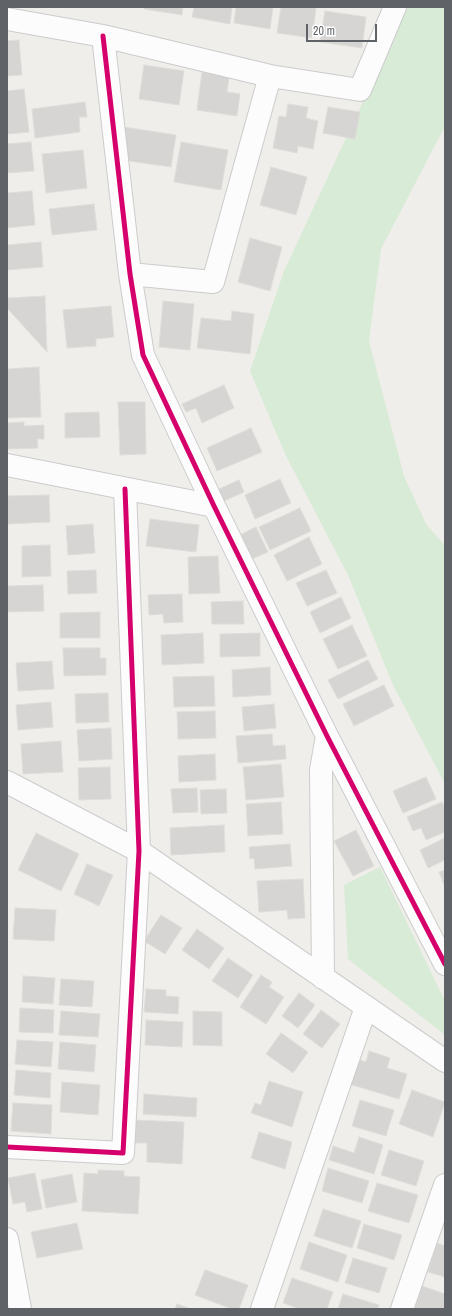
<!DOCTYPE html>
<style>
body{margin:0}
#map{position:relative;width:452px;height:1316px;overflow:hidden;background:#efeeea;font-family:"Archivo Narrow",sans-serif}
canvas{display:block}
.frame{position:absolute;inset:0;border:8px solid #5f6368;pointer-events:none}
.scale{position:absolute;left:306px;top:24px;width:71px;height:18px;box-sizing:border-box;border:2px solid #5f6368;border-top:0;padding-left:5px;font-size:12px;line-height:14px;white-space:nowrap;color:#5f6368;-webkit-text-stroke:3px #fff;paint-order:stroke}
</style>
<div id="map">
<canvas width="452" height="1316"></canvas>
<div class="frame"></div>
<div class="scale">20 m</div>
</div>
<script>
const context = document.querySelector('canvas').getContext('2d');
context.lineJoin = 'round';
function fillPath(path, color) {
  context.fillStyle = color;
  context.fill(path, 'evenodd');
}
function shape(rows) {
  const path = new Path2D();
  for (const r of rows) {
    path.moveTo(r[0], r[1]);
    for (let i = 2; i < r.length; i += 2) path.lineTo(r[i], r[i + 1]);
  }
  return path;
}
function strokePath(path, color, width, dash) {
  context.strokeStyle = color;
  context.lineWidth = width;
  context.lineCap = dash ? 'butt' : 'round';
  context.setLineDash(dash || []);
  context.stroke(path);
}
fillPath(shape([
 [407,7,445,7,445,126,381,249,369,341,404,476,426,524,445,546,445,784,393,685,348,575,286,456,250,371,284,271],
 [380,867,445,1001,445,1035,348,959,344,885]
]), '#d8ebd6');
const building = shape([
 [144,7,183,7,182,15,144,9,144,7],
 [194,7,232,7,230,24,192,17,194,7],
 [236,7,273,7,270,29,234,23,236,7],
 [281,7,316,8,312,38,277,33,281,7],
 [325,11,366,17,362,48,320,42,325,11],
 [19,40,22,75,7,76,7,41,19,40],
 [144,65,184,71,179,105,139,99,144,65],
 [202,72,229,77,227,92,240,94,237,116,197,110,202,72],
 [24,89,29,132,7,134,7,91,24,89],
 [85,102,87,117,79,117,80,132,35,138,32,109,85,102],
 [288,104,308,107,306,118,318,121,313,149,298,146,297,153,273,148,279,116,286,117,288,104],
 [328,107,360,112,355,139,323,133,328,107],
 [124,127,176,135,171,167,129,161,121,143,124,127],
 [31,142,34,171,7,173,7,144,31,142],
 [181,142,228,150,221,190,174,182,181,142],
 [83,150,87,188,46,193,42,154,83,150],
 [271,167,307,177,296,215,260,205,271,167],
 [32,191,35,225,7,228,7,193,32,191],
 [94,204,97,230,52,235,49,209,94,204],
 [250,238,282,247,270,291,238,282,250,238],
 [41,242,43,267,7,270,7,245,41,242],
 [45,296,47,352,7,308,7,298,45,296],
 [163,301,194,304,190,350,159,347,163,301],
 [111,306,114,337,96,339,96,346,67,348,63,310,111,306],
 [232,311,254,314,250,354,197,348,201,318,231,321,232,311],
 [39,367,41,417,7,418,7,369,39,367],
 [224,385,234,408,202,423,196,408,186,412,182,404,224,385],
 [118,402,145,402,146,454,120,455,118,402],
 [99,412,100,437,65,438,65,413,99,412],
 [24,422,24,426,44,425,44,439,37,439,38,448,7,449,7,423,24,422],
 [251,428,262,452,217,471,207,448,251,428],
 [280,479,291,503,255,519,245,495,280,479],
 [239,480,244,492,224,501,219,489,239,480],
 [49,495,50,522,7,524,7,496,49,495],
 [300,508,311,531,270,550,259,527,300,508],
 [150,519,199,525,196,552,146,546,150,519],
 [93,524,95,553,68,555,66,526,93,524],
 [256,527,268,552,252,559,240,535,256,527],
 [309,537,322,564,287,581,274,555,309,537],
 [50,545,51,576,22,577,22,546,50,545],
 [218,556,220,593,189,594,188,557,218,556],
 [96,570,97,593,68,594,67,571,96,570],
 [326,570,337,593,307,606,296,583,326,570],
 [43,585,44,611,7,612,7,586,43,585],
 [182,594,183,622,164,623,163,614,149,615,148,595,182,594],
 [341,597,351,618,320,633,310,612,341,597],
 [243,601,244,624,212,624,211,602,243,601],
 [100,612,100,638,60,638,60,613,100,612],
 [352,625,367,656,338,669,323,639,352,625],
 [203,633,204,663,162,665,161,635,203,633],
 [260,633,260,656,220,657,220,634,260,633],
 [63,648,100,648,100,658,106,658,106,675,64,676,63,648],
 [368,660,378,679,338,699,328,680,368,660],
 [52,661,54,689,18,691,16,663,52,661],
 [270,667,271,695,233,697,232,670,270,667],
 [214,676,215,706,174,707,173,677,214,676],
 [384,685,394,706,354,726,343,704,384,685],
 [108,693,109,722,76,723,75,694,108,693],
 [51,702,53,727,18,730,16,705,51,702],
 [274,704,276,728,244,731,242,707,274,704],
 [215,711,216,738,178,739,177,712,215,711],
 [111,728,112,759,79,761,77,730,111,728],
 [272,734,273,746,285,745,286,759,238,763,236,736,272,734],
 [61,741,63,772,23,774,21,744,61,741],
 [215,754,216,780,179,782,178,756,215,754],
 [281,764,284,797,246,800,243,767,281,764],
 [110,767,111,799,79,800,78,768,110,767],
 [426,777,436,799,403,813,393,791,426,777],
 [197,788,198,812,173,813,171,789,197,788],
 [226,789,227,813,201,814,200,790,226,789],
 [281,802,283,834,248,836,246,804,281,802],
 [442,802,445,808,445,832,426,840,421,828,413,831,407,817,442,802],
 [224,825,225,852,171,855,170,828,224,825],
 [356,830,374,866,353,876,334,841,356,830],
 [36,833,79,854,61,891,18,870,36,833],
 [445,838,445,860,428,868,420,850,445,838],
 [290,844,292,866,255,869,254,858,250,859,249,847,290,844],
 [87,864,113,875,99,906,74,894,87,864],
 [445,870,445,887,439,872,445,870],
 [303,879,305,918,288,919,287,910,259,912,257,881,303,879],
 [15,908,56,910,54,941,13,939,15,908],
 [161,915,182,928,165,954,144,941,161,915],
 [197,929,224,948,209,969,182,950,197,929],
 [228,958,253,975,238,998,212,981,228,958],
 [261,975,272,982,269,987,284,997,266,1024,240,1007,261,975],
 [23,976,55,978,53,1004,22,1002,23,976],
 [61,979,94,981,92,1007,59,1005,61,979],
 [146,989,166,990,166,996,179,997,178,1014,144,1012,146,989],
 [299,993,315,1005,298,1028,282,1016,299,993],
 [20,1008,54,1010,53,1033,19,1032,20,1008],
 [321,1010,340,1024,322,1048,303,1034,321,1010],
 [61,1011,100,1014,98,1037,59,1035,61,1011],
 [193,1011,222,1012,222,1046,193,1045,193,1011],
 [146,1020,183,1022,182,1047,145,1045,146,1020],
 [281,1033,308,1052,293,1073,266,1054,281,1033],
 [17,1040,53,1042,51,1067,15,1064,17,1040],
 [60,1042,96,1045,94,1072,58,1069,60,1042],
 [369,1051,390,1058,387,1068,407,1074,399,1099,349,1084,357,1059,366,1062,369,1051],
 [16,1070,51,1073,50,1098,14,1095,16,1070],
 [269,1081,303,1092,292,1127,251,1113,255,1103,261,1105,269,1081],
 [62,1082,100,1085,98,1115,60,1112,62,1082],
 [412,1090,445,1102,433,1137,399,1124,412,1090],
 [144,1094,197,1098,196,1117,143,1114,144,1094],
 [360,1100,394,1110,386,1136,352,1126,360,1100],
 [13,1103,52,1105,51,1134,11,1131,13,1103],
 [132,1120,184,1122,182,1164,147,1162,147,1143,131,1143,132,1120],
 [259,1132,292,1142,285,1169,251,1158,259,1132],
 [359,1137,383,1145,374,1174,329,1160,333,1146,354,1153,359,1137],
 [389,1150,424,1161,416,1186,381,1175,389,1150],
 [328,1168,369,1181,362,1203,322,1191,328,1168],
 [98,1170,124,1171,124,1176,140,1177,138,1214,82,1211,84,1173,98,1174,98,1170],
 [35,1173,42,1209,27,1212,25,1202,13,1204,8,1178,35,1173],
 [72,1174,77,1202,46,1208,41,1180,72,1174],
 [377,1183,418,1195,409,1223,368,1211,377,1183],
 [323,1209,361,1221,352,1248,314,1236,323,1209],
 [77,1223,83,1249,37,1258,31,1232,77,1223],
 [364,1224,402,1235,394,1260,357,1248,364,1224],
 [309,1242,347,1255,338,1282,300,1269,309,1242],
 [437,1243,445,1246,445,1277,428,1272,437,1243],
 [353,1258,387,1268,379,1293,345,1283,353,1258],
 [205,1270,248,1285,239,1309,232,1309,195,1295,205,1270],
 [292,1278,333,1292,327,1309,300,1309,283,1303,292,1278],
 [422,1286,445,1294,445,1309,415,1309,422,1286],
 [343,1294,379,1305,377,1309,338,1309,343,1294],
 [177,1304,191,1309,175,1309,177,1304]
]);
fillPath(building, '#d6d5d3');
strokePath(building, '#deddd9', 1);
const minor = shape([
 [7,19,103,36,270,76,360,90,395,7],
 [103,36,130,274,143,355,214,506,327,736,445,964],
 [130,274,213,282,270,76],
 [7,465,214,506],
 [7,782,139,851,445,1061],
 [323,978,321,770,327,736],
 [7,1147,123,1153,139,851,125,489],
 [7,1239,20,1309],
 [262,1309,366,1007],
 [402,1309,445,1185]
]);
strokePath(minor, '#cbcccc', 24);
strokePath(minor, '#fdfcfc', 22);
strokePath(shape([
 [103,36,130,274,143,355,214,506,327,736,445,964],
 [7,1147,123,1153,139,851,125,489]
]), '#d6006c', 5);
</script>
